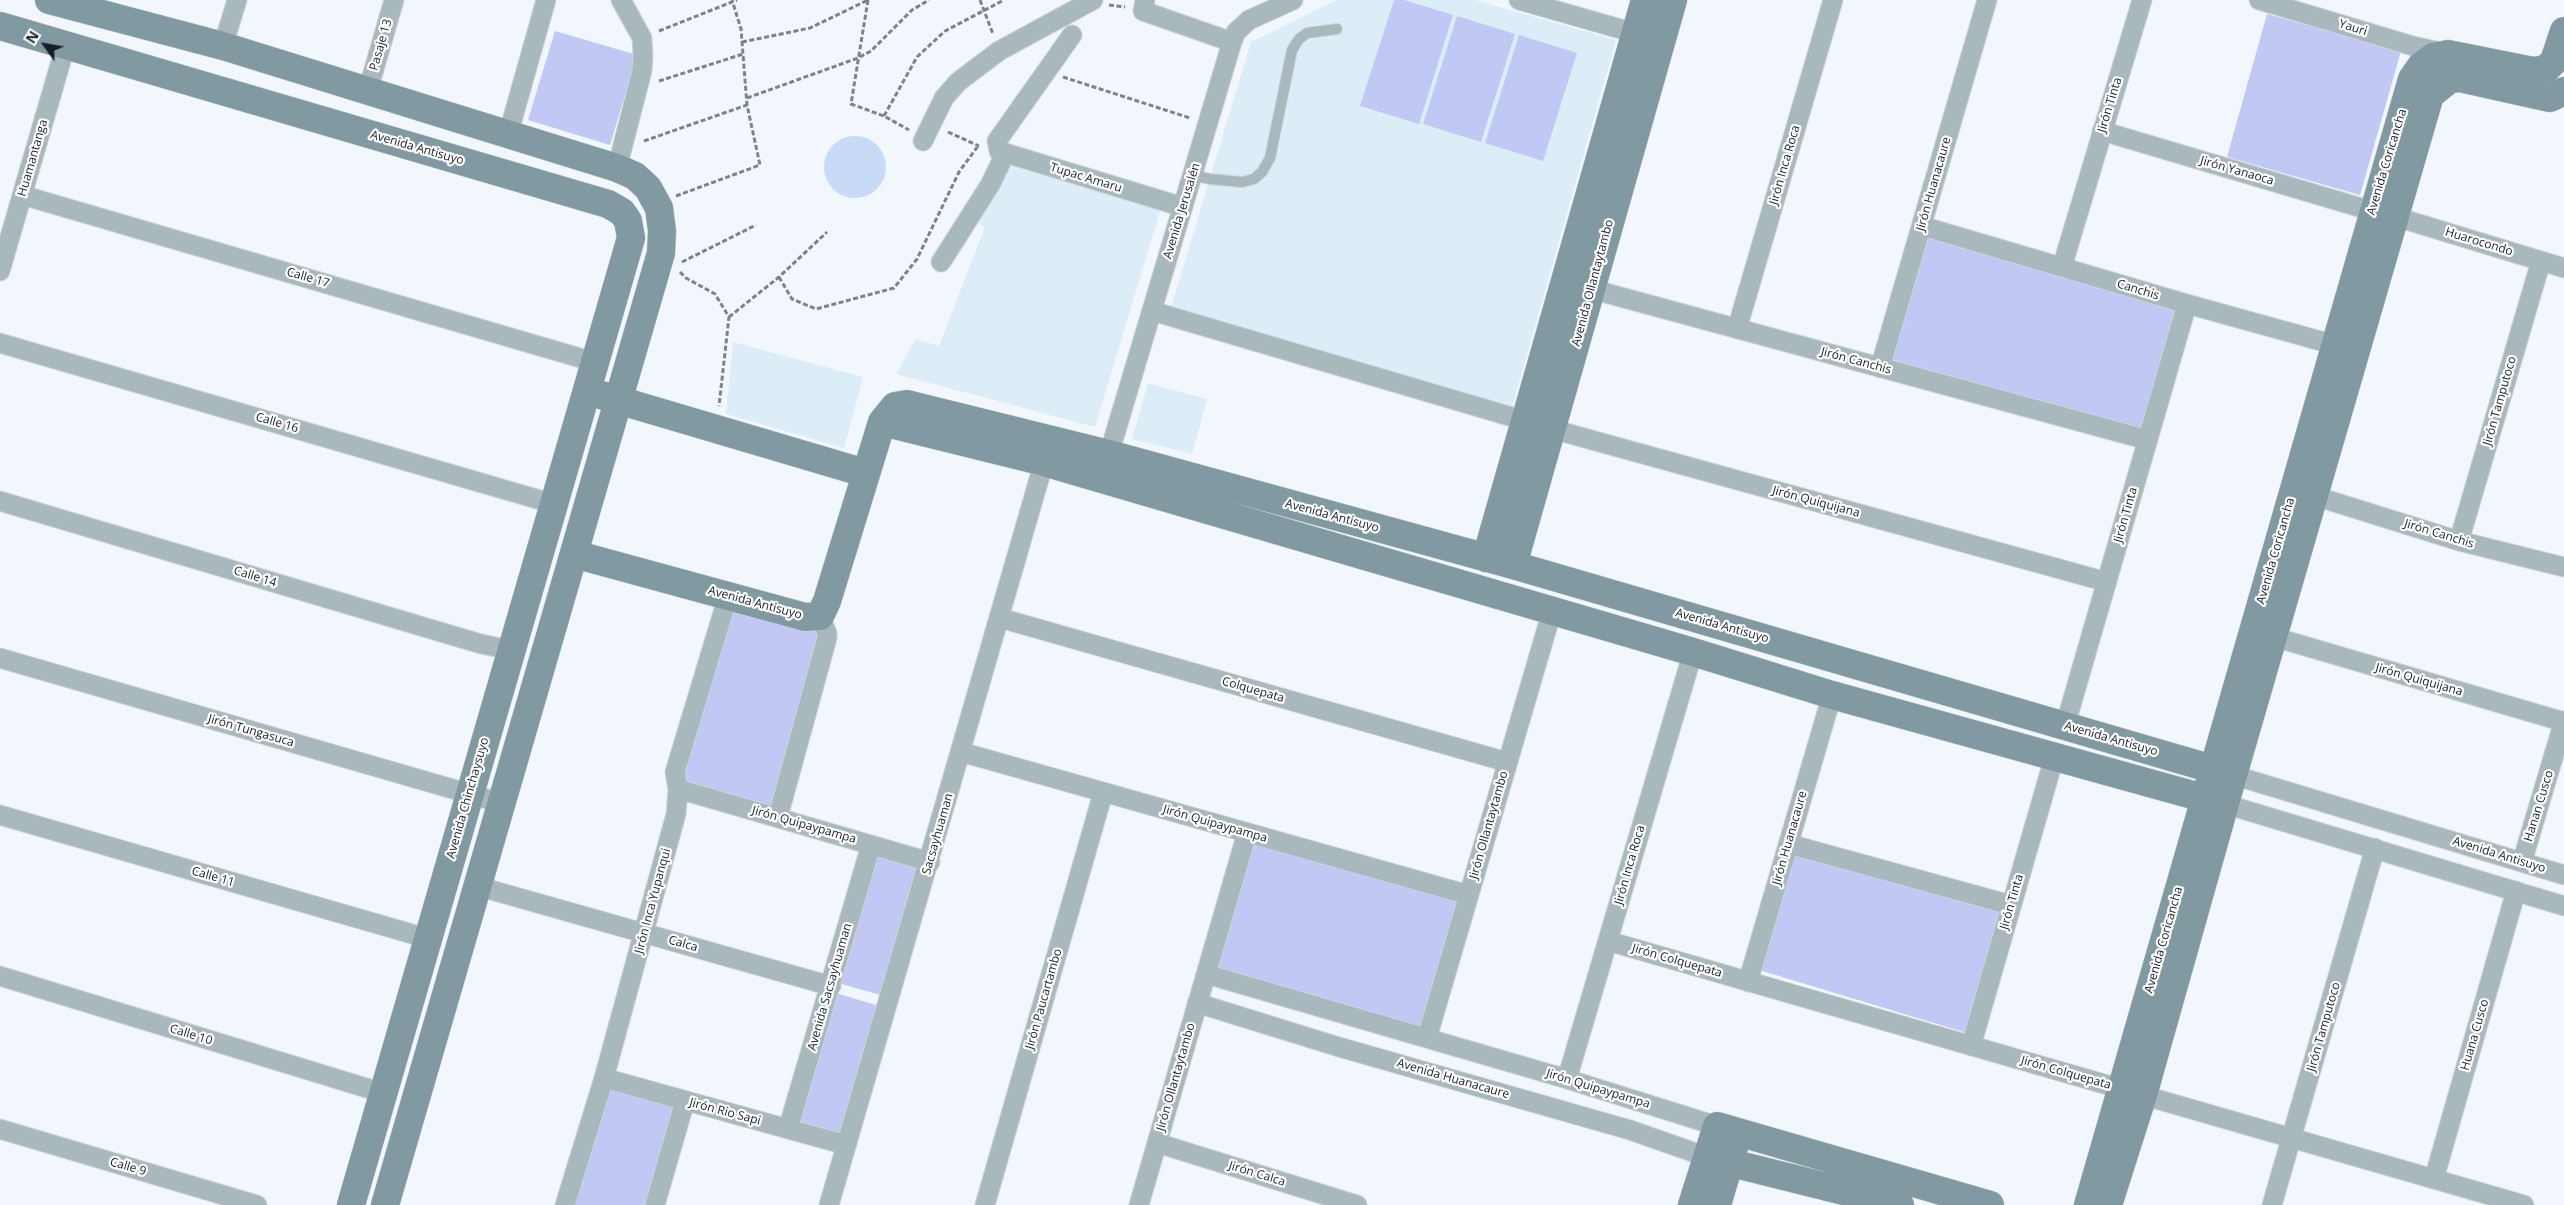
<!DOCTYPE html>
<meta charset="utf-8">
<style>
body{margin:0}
#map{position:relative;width:2564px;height:1205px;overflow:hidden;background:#f1f7fc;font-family:"Open Sans",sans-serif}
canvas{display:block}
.north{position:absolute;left:20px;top:20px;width:50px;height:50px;-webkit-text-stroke:4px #fff;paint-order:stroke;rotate:302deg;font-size:14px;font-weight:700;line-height:20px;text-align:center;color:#131e26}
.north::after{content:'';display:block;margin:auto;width:18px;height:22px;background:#131e26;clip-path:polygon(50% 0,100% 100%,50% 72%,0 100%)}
</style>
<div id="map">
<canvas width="2564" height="1205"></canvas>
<div class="north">N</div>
</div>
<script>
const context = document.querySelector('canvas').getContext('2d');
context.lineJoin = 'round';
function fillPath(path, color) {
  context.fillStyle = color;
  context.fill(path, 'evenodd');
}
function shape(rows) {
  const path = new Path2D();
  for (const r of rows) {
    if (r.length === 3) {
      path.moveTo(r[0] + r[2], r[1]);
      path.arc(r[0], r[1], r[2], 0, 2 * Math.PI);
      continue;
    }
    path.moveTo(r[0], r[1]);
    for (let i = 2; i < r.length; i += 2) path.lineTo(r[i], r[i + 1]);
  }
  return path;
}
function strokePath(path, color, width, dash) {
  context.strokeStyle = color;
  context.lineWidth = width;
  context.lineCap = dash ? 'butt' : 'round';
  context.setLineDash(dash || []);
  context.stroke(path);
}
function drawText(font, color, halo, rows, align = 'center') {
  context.font = font + ' "Open Sans",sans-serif';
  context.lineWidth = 4.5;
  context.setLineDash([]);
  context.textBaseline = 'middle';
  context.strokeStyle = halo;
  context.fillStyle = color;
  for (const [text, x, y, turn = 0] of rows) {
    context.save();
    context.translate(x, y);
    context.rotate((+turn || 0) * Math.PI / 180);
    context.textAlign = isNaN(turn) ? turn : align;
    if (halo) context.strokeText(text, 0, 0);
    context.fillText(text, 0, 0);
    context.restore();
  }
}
fillPath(shape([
 [1337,0,1475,0,1616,40,1511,411,1171,308,1251,42],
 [1005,163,1161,208,1095,427,896,374,916,339,939,346,985,227,979,223],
 [733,342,863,377,844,448,726,414],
 [1148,383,1207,399,1192,454,1132,439]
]), '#ddedf7');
fillPath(shape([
 [1394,0,1404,0,1453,15,1419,124,1360,106],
 [2267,14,2401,51,2360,195,2227,157],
 [1457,16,1515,34,1481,142,1423,124],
 [555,31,637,55,610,145,528,120],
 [1519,35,1577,53,1543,161,1485,143],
 [1925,232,2181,308,2145,434,1886,365],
 [733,605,824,631,773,808,681,782],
 [1252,844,1458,900,1421,1028,1217,969],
 [1794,851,2002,909,1967,1033,1759,970],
 [875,852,921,865,884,996,838,983],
 [836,993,879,1006,841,1135,795,1123],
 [607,1084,679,1104,650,1205,570,1205]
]), '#c0c8f3');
fillPath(shape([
 [855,167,31]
]), '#c7dbf7');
const lane = shape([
 [1192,175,1210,179,1242,182,1254,179,1262,172,1270,158,1292,50,1299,39,1307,33,1337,29]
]);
const street = shape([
 [1145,0,1143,11,1232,42],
 [1519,0,1645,36],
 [2259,0,2413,46,2445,53],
 [1072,35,997,141,999,151,1183,207],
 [223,46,237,0],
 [368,90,394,0],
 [2102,131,2372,211],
 [508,135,546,0],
 [923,141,944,98,958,82,999,51,1093,0],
 [617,168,642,71,643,56,642,38,621,0],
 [22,195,594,362],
 [2393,216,2564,268],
 [1922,226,2187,304,2346,348],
 [941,262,990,185,1005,154],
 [2062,267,2142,0],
 [0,271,66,44],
 [1580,286,2148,440],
 [1152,311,1570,434,2107,582],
 [1737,329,1833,0],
 [0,343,554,504],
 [1880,368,1987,0],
 [1109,454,1232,42,1236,32,1249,20,1293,0],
 [2315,496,2459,541,2564,567],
 [0,501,481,644,511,650],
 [2459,541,2541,261],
 [1000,618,1507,762],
 [2274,637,2564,722],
 [0,658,501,803],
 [2065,726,2187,304],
 [961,752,1469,895],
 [2233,775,2564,875],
 [678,789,930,862],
 [2225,804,2564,906],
 [0,815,426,938],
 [778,817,827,638,827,633,820,616],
 [1789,844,2011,905],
 [2522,862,2564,721],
 [477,886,831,986],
 [1608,941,2524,1205],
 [1206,974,1567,1079,1717,1126],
 [0,976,383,1093],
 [1748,982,1832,695],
 [1197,1003,1339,1047,1630,1130,1707,1157],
 [1427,1038,1552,611],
 [1971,1046,2054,758],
 [604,1078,846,1145],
 [1567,1079,1693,652],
 [0,1129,257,1205],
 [788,1129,871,845],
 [1157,1143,1357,1205],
 [2434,1179,2516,891],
 [565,1205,604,1078,676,814,678,789,675,772,728,596],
 [655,1205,685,1101],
 [829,1205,1044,462],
 [985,1205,1103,793],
 [1139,1205,1247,833],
 [2272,1205,2375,848]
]);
const secondary = shape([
 [49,0,223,46,617,168,635,176,648,188,659,208,662,231,661,253,385,1205],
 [0,26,608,204,622,212,628,221,631,238,351,1205],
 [601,395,865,473],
 [882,422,1044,462,1693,652,1832,695,2225,804],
 [574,554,805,617,820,616,827,601,882,422,895,406,907,404,1109,454,1513,565,2233,775],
 [1486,558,1645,0],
 [1513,565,1673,0],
 [1707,1157,1900,1205],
 [1692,1205,1717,1126,1990,1205],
 [1717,1205,1735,1144],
 [2088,1205,2412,79,2421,66,2433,57,2448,54,2533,71,2546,69,2554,61,2564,31],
 [2108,1205,2143,1095,2233,775,2430,95,2450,79,2460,78,2550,98,2564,91]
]);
strokePath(lane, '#cdd4da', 12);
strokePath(street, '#cdd4da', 21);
strokePath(secondary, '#cdd4da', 29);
strokePath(shape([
 [868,0,851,104,884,116,909,130],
 [980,0,993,34],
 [1109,5,1125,7],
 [659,31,737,0],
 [742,42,810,28,868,0],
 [1063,77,1190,118],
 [659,81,743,54],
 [747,98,858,58,871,51,912,10,929,0],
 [884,116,917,57,945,31,1004,0],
 [948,132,979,146],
 [644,141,747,105],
 [676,196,760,165,747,105,741,29,732,0],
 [682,262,756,225],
 [680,272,686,278,715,294,729,317,719,406],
 [779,277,792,299,816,309,894,288,917,259,959,172,978,146],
 [729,317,779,277,827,232]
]), '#7b848a', 3, [5, 2.5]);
strokePath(lane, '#a8b8bd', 10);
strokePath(street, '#a8b8bd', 19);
strokePath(secondary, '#819aa2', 28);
drawText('12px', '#131e26', '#fff', [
 ["Yauri",2353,28,17],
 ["Pasaje 13",381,45,-74],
 ["Jirón Tinta",2110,105,-73],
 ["Avenida Antisuyo",417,148,16],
 ["Huamantanga",33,158,-74],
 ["Avenida Coricancha",2387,162,-73],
 ["Jirón Inca Roca",1785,165,-74],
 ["Jirón Yanaoca",2237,171,16],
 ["Tupac Amaru",1086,178,17],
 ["Jirón Huanacaure",1934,184,-74],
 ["Avenida Jerusalén",1182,211,-73],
 ["Huarocondo",2479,242,17],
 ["Calle 17",308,278,16],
 ["Avenida Ollantaytambo",1593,283,-75],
 ["Canchis",2138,290,17],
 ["Jirón Canchis",1856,361,15],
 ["Jirón Tamputoco",2500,401,-74],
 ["Calle 16",277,423,16],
 ["Jirón Quiquijana",1816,502,15],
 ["Jirón Tinta",2126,515,-74],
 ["Avenida Antisuyo",1332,516,15],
 ["Jirón Canchis",2439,534,17],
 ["Avenida Coricancha",2276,551,-74],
 ["Calle 14",255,577,17],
 ["Avenida Antisuyo",755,603,15],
 ["Avenida Antisuyo",1722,626,16],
 ["Jirón Quiquijana",2419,680,16],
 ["Colquepata",1253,690,16],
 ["Jirón Tungasuca",251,731,16],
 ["Avenida Antisuyo",2111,739,16],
 ["Avenida Chinchaysuyo",468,798,-74],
 ["Hanan Cusco",2539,806,-73],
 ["Jirón Quipaypampa",1215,824,16],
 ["Jirón Quipaypampa",804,825,16],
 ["Jirón Ollantaytambo",1489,825,-74],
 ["Sacsayhuaman",938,834,-74],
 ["Jirón Huanacaure",1790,838,-74],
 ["Avenida Antisuyo",2499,855,17],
 ["Jirón Inca Roca",1630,865,-74],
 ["Calle 11",213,877,16],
 ["Jirón Inca Yupanqui",653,901,-75],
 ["Jirón Tinta",2012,902,-74],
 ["Avenida Coricancha",2164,940,-74],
 ["Calca",683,944,16],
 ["Jirón Colquepata",1677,961,16],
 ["Avenida Sacsayhuaman",830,987,-74],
 ["Jirón Paucartambo",1044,999,-74],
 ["Jirón Tamputoco",2324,1027,-74],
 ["Calle 10",191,1035,17],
 ["Huana Cusco",2475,1035,-74],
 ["Jirón Colquepata",2066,1073,16],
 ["Jirón Ollantaytambo",1176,1077,-74],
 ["Avenida Huanacaure",1453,1079,16],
 ["Jirón Quipaypampa",1598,1089,17],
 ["Jirón Rio Sapi",725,1112,15],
 ["Calle 9",128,1167,16],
 ["Jirón Calca",1257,1174,17]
]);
</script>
